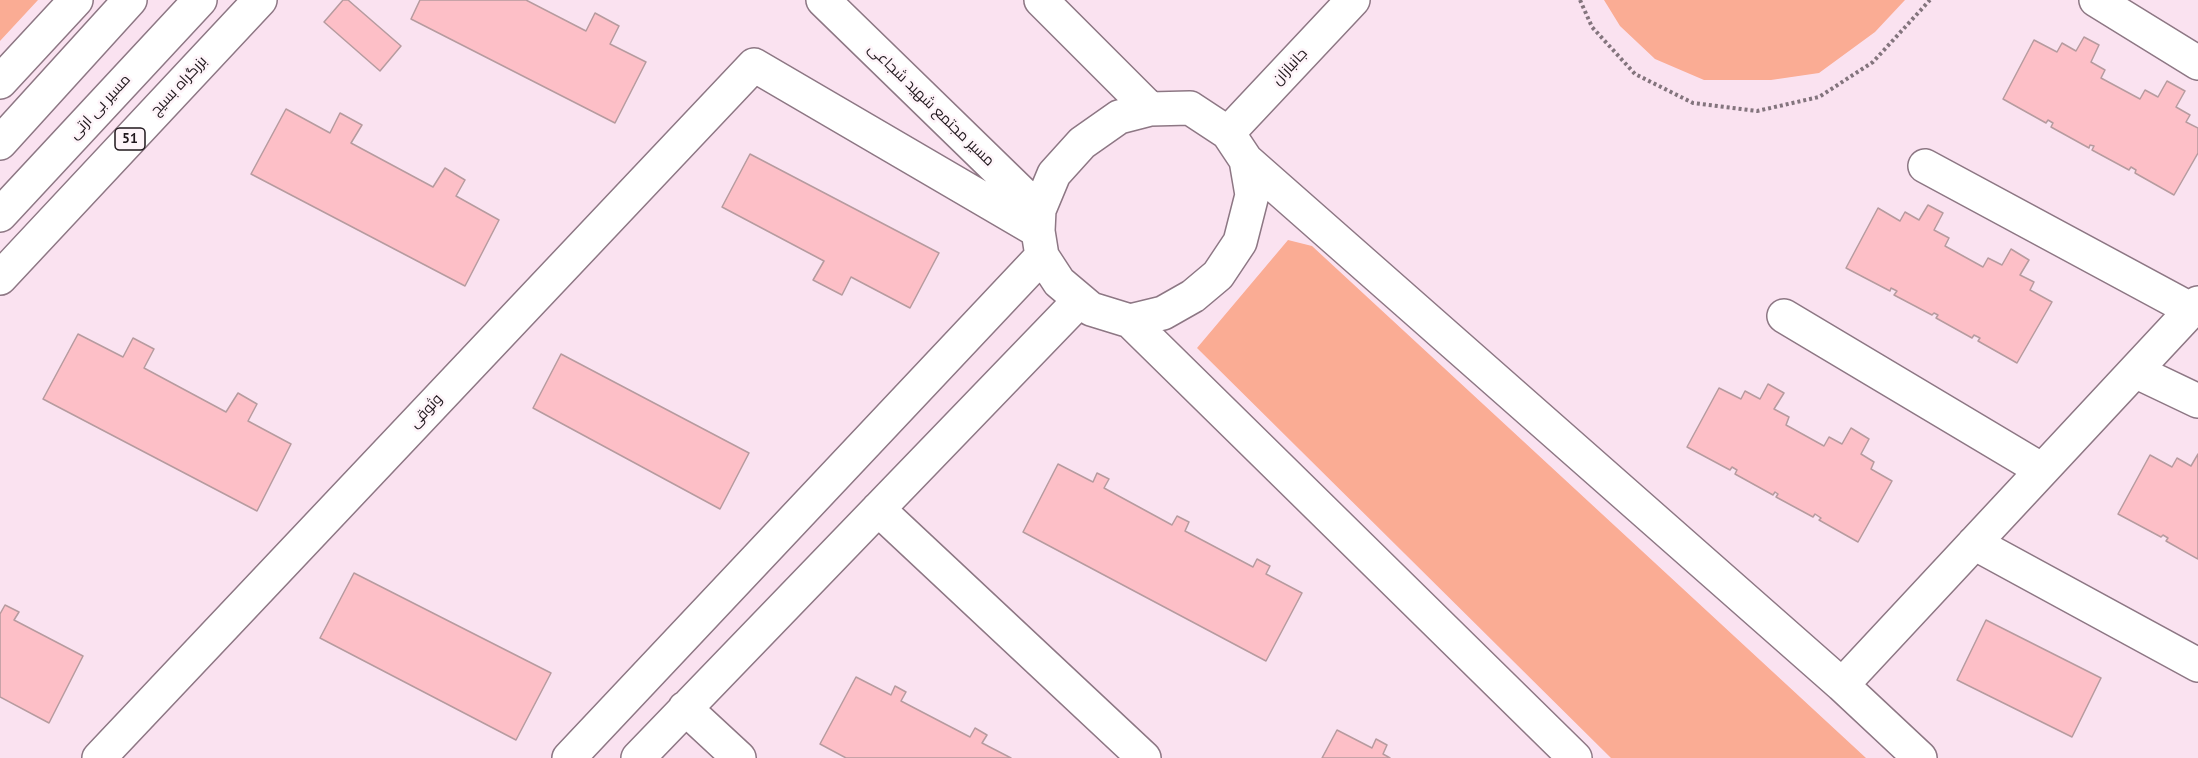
<!DOCTYPE html>
<meta charset="utf-8">
<style>
body{margin:0}
canvas{display:block;background:#fae2f0}
</style>
<canvas width="2198" height="758"></canvas>
<script>
const context = document.querySelector('canvas').getContext('2d');
context.lineJoin = 'round';
function fillPath(path, color) {
  context.fillStyle = color;
  context.fill(path, 'evenodd');
}
function shape(rows) {
  const path = new Path2D();
  for (const r of rows) {
    path.moveTo(r[0], r[1]);
    for (let i = 2; i < r.length; i += 2) path.lineTo(r[i], r[i + 1]);
  }
  return path;
}
function strokePath(path, color, width, dash) {
  context.strokeStyle = color;
  context.lineWidth = width;
  context.lineCap = dash ? 'butt' : 'round';
  context.setLineDash(dash || []);
  context.stroke(path);
}
function drawText(font, color, halo, rows, align = 'center') {
  context.font = font + ' "PT Sans",Cairo,sans-serif';
  context.lineWidth = 5;
  context.setLineDash([]);
  context.textBaseline = 'middle';
  context.strokeStyle = halo;
  context.fillStyle = color;
  for (const [text, x, y, turn = 0] of rows) {
    context.save();
    context.translate(x, y);
    context.rotate((+turn || 0) * Math.PI / 180);
    context.textAlign = isNaN(turn) ? turn : align;
    if (halo) context.strokeText(text, 0, 0);
    context.fillText(text, 0, 0);
    context.restore();
  }
}
fillPath(shape([
 [0,0,38,0,0,41],
 [1604,0,1905,0,1875,32,1819,73,1771,80,1704,80,1655,59,1620,26],
 [1288,240,1312,246,1866,758,1611,758,1197,348]
]), '#faac94');
const building = shape([
 [343,0,348,0,401,46,380,71,324,22,343,0],
 [420,0,526,0,586,31,595,13,619,26,610,44,646,62,615,123,411,19,420,0],
 [2084,37,2099,45,2091,62,2105,70,2101,78,2140,99,2145,90,2158,97,2167,81,2185,91,2176,107,2190,115,2186,122,2198,128,2198,153,2174,195,2135,173,2136,170,2131,167,2129,170,2092,150,2094,146,2090,145,2089,148,2051,127,2053,123,2048,120,2046,123,2003,99,2034,40,2057,52,2062,43,2076,51,2084,37],
 [286,109,330,133,340,113,362,125,351,143,433,187,445,168,465,180,456,196,499,220,465,286,251,174,286,109],
 [750,154,939,253,910,308,851,277,842,295,813,280,824,261,722,207,750,154],
 [1928,205,1943,213,1934,230,1949,238,1945,246,1983,267,1988,258,2002,265,2011,249,2029,260,2020,275,2034,282,2030,290,2052,302,2017,363,1978,341,1980,338,1974,335,1972,338,1936,318,1938,315,1934,313,1932,315,1894,295,1897,291,1891,288,1890,291,1846,268,1878,208,1900,221,1905,212,1919,220,1928,205],
 [78,334,123,357,133,338,154,349,144,368,226,412,238,393,257,404,248,421,291,444,257,511,43,399,78,334],
 [561,354,749,453,720,509,533,408,561,354],
 [1768,384,1784,393,1774,409,1789,417,1786,425,1824,446,1829,437,1842,444,1851,428,1869,439,1861,454,1874,462,1871,469,1892,481,1858,542,1819,520,1821,518,1815,514,1813,517,1776,497,1778,494,1775,492,1773,495,1735,474,1737,470,1732,467,1730,470,1687,447,1719,388,1741,399,1745,391,1760,399,1768,384],
 [2198,454,2198,559,2166,541,2168,538,2163,535,2161,537,2118,514,2150,455,2172,467,2177,458,2191,466,2198,454],
 [1058,464,1093,482,1097,473,1109,479,1104,488,1172,525,1177,516,1189,522,1185,531,1253,567,1257,559,1270,566,1266,574,1302,593,1266,661,1023,532,1058,464],
 [354,573,551,673,516,740,320,638,354,573],
 [5,605,19,612,14,620,83,656,49,723,0,697,0,614,5,605],
 [1986,620,2101,678,2072,737,1957,680,1986,620],
 [856,677,891,695,895,686,906,692,901,701,970,737,975,728,987,735,982,743,1011,758,846,758,820,744,856,677],
 [1337,730,1372,748,1376,739,1387,745,1383,754,1390,758,1322,758,1337,730]
]);
fillPath(building, '#fdbfc7');
strokePath(building, '#b69b9f', 1.5);
const minor = shape([
 [823,0,1039,210],
 [1041,0,1150,109],
 [2096,0,2198,63],
 [1190,108,1228,133,1246,160,1252,195,1240,242,1218,275,1193,296,1163,313,1130,321,1091,309,1059,282,1042,256,1038,231,1039,210,1054,174,1082,143,1119,117,1150,109,1190,108],
 [1228,133,1353,0],
 [0,143,130,0],
 [1246,160,1842,685,1920,758],
 [1925,166,2192,310],
 [0,215,200,0],
 [1784,316,2042,470],
 [1130,321,1575,758],
 [2135,371,2198,401],
 [878,509,1144,758],
 [1974,543,2198,665],
 [1842,685,2198,303],
 [685,708,739,758],
 [99,758,754,65,1038,231],
 [569,758,1042,256],
 [638,758,1080,300]
]);
const highway = shape([
 [0,82,76,0],
 [0,278,260,0]
]);
strokePath(minor, '#8d7784', 36);
strokePath(highway, '#8d7784', 36);
strokePath(shape([
 [1580,0,1592,27,1635,74,1693,103,1757,111,1819,97,1873,62,1930,0]
]), '#83747d', 4, [3, 3]);
strokePath(minor, '#fff', 33);
strokePath(highway, '#fff', 33);
for (const [x, y, w] of [
 [130,139,30]
]) {
  const box = new Path2D();
  box.roundRect(x - w / 2, y - 11, w, 22, 4.5);
  context.fillStyle = '#fef4f9';
  context.fill(box);
  strokePath(box, '#20181d', 1.5);
}
drawText('bold 14px', '#20181d', null, [
 ["51",130,139]
]);
drawText('15px', '#20181d', '#fef4f9', [
 ["جانبازان",1290,67,-47],
 ["بزرگراه بسیج",179,86,-47],
 ["مسیر مجتمع شهید شجاعی",931,105,44],
 ["مسیر بی ارتی",100,107,-47],
 ["وثوقی",426,411,-47]
]);
</script>
